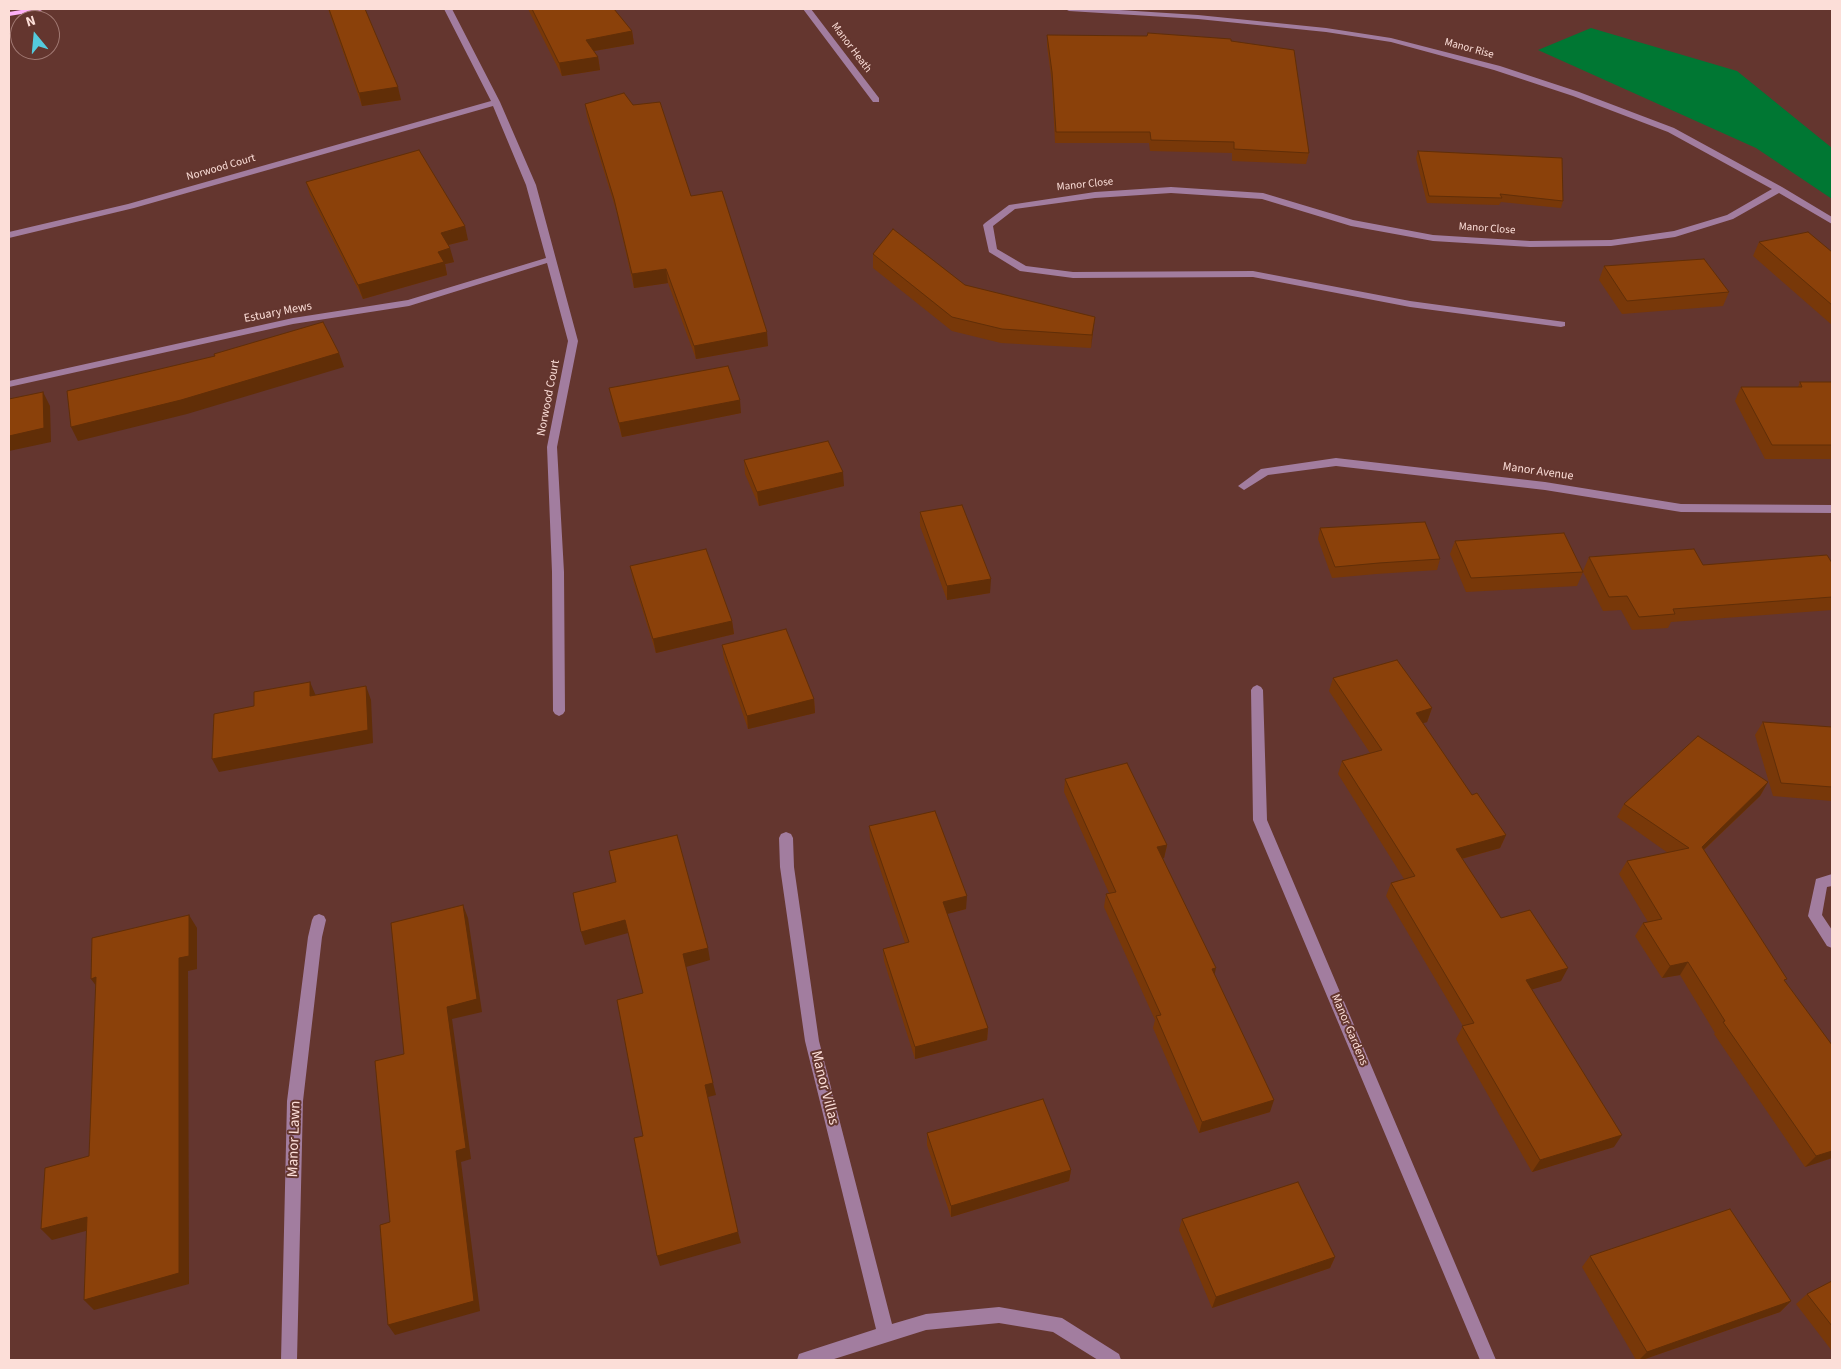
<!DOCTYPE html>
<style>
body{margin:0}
#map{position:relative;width:1841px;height:1369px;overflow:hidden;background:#64362f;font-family:"Source Sans 3",sans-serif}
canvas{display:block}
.frame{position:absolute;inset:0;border:10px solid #fcded8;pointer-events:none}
.north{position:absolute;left:10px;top:10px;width:50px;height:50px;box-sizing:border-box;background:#64362f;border:1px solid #a17973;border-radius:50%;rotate:343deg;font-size:14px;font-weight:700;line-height:20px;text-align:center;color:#fcded8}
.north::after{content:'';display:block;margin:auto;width:18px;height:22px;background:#54cadd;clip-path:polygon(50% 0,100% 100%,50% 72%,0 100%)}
</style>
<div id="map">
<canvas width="1841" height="1369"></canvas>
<div class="frame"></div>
<div class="north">N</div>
</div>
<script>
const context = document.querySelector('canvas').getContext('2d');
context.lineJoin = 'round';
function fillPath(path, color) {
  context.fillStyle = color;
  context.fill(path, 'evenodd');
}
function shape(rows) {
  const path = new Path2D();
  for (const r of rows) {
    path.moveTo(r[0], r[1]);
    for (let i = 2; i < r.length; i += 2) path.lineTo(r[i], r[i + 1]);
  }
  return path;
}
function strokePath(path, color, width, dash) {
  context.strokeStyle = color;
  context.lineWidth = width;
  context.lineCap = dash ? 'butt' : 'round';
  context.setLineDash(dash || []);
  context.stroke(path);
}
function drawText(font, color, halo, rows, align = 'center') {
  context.font = font + ' "Source Sans 3",sans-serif';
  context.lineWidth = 4;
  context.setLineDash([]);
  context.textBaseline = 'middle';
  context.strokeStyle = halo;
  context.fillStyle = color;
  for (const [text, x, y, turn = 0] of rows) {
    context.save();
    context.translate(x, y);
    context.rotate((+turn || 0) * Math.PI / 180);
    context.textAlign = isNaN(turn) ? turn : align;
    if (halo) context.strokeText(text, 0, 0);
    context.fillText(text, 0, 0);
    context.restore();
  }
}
fillPath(shape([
 [1591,28,1737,71,1832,148,1832,199,1756,148,1538,50]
]), '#073');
fillPath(shape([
 [444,9,452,9,500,102,536,185,578,341,557,447,564,572,565,711,563,714,559,716,555,714,553,711,552,572,547,447,568,341,547,263,409,306,293,324,9,387,9,381,293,318,408,300,546,258,526,185,493,106,134,208,9,238,9,232,128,204,491,101,444,9],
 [803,9,811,9,879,98,879,102,873,102,803,9],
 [1065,9,1104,9,1198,15,1326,28,1391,38,1500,66,1579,92,1674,128,1782,187,1832,217,1832,224,1779,193,1733,219,1675,237,1611,246,1530,247,1433,241,1351,226,1262,199,1171,193,1095,198,1015,209,993,226,997,249,1026,266,1073,272,1253,271,1410,301,1565,322,1565,326,1561,327,1410,307,1253,277,1073,278,1020,271,989,252,983,225,985,223,1009,205,1095,192,1171,187,1263,193,1353,220,1433,235,1530,241,1611,240,1674,231,1727,215,1772,189,1668,132,1573,96,1494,70,1391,42,1326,32,1198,19,1069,11,1065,9],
 [1336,458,1545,482,1681,504,1832,505,1832,513,1681,512,1545,490,1336,466,1268,475,1244,490,1238,486,1261,469,1336,458],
 [1257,685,1261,687,1263,690,1267,820,1496,1360,1480,1360,1253,820,1251,690,1253,687,1257,685],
 [786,832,791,834,793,838,794,867,819,1041,892,1324,926,1314,999,1307,1062,1318,1119,1354,1121,1360,1098,1360,1053,1332,999,1323,926,1330,831,1360,797,1360,799,1354,805,1352,876,1329,805,1041,780,867,779,838,781,834,786,832],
 [1832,874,1832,886,1827,887,1822,915,1832,930,1832,948,1827,946,1808,916,1816,879,1832,874],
 [319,914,324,916,326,920,322,937,303,1101,297,1360,281,1360,287,1101,308,937,312,920,314,916,319,914]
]), '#a27d9f');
fillPath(shape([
 [27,9,44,9,40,11,9,16,9,12,27,9]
]), '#feb1f7');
fillPath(shape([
 [328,9,365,9,401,100,362,106],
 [528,9,614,9,632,31,634,44,594,51,598,57,600,70,562,76],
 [1047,35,1231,41,1309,153,1306,164,1232,161,1232,153,1150,151,1149,143,1055,143,1052,83,1047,46],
 [585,104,691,196,768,346,696,359,668,283,634,288,617,213,587,117],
 [1418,151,1563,201,1561,208,1501,202,1499,205,1427,203,1416,158],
 [306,182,468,240,448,245,454,262,445,264,447,275,363,299,310,195],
 [1759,242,1832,252,1832,325,1753,256],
 [873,254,965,285,1095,317,1091,348,1001,343,952,331,873,268],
 [1604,266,1729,292,1723,306,1622,314,1599,280],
 [1800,382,1832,382,1832,459,1765,459,1735,401,1741,387,1798,387],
 [609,388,741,413,622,437,612,402],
 [744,460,844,486,759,506,745,474],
 [920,512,990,593,947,600,920,526],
 [1320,528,1440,559,1437,570,1376,574,1332,578,1318,539],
 [1455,541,1583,571,1589,557,1703,565,1832,563,1832,610,1671,622,1668,628,1632,630,1621,610,1603,611,1583,572,1577,586,1466,592,1450,554],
 [630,566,732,621,734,634,656,653,633,580],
 [722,645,814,699,815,713,748,729,724,659],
 [1333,678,1432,708,1427,722,1423,723,1472,795,1506,835,1500,848,1462,859,1501,918,1561,981,1532,989,1614,1147,1532,1172,1456,1039,1463,1026,1386,896,1391,883,1404,879,1338,774,1342,761,1370,753,1329,691],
 [1763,722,1832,727,1832,801,1773,796,1755,735],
 [1065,779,1167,845,1164,858,1163,858,1215,975,1270,1112,1199,1133,1153,1028,1155,1020,1104,907,1106,894,1109,893,1064,792],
 [1768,782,1760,796,1704,850,1785,982,1832,1158,1805,1167,1714,1034,1715,1033,1680,975,1662,978,1635,936,1643,923,1648,922,1619,874,1627,861,1668,853,1617,817,1624,804],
 [869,826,966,909,947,914,988,1028,987,1040,915,1059,884,961,883,949,905,943,870,839],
 [927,1133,1071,1170,1069,1181,951,1217,927,1145],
 [1182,1219,1335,1257,1330,1268,1212,1308,1179,1230],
 [1590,1256,1791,1301,1780,1312,1642,1360,1636,1360,1582,1267],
 [1832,1281,1832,1351,1796,1304,1807,1294]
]), '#783809');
fillPath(shape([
 [632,31,634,44,588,52,586,40],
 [598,57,600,70,562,76,559,63],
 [398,87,401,100,362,106,359,93],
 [465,226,468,240,444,246,441,233],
 [450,248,454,262,445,264,447,275,363,299,358,285,438,252],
 [666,269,668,283,634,288,632,274],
 [1095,317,1093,331,1091,348,1092,335],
 [767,332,768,346,696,359,694,346],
 [339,353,344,367,187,414,78,441,71,427],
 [43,392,50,406,51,442,9,451,9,436],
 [740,400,741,413,622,437,619,423],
 [843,472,844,486,759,506,757,492],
 [991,579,990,593,947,600,947,586],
 [732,621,734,634,656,653,653,639],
 [310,682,316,696,310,696],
 [366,686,371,700,373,743,219,772,212,759],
 [814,699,815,713,748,729,747,716],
 [1432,708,1427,722,1411,727,1416,713],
 [1768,782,1760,796,1693,860,1702,847],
 [1506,835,1500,848,1450,862,1456,849],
 [1167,845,1164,858,1155,860,1157,847],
 [967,896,966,909,943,915,943,902],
 [463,905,468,918,482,1012,452,1019,471,1159,461,1162,480,1311,395,1335,388,1325,456,1151,447,1007],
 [189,915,197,928,197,969,188,971,189,1284,94,1310,84,1300,179,958],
 [625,920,628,933,585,945,581,932],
 [708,948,710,960,686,967,683,954],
 [1688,962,1680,975,1662,978,1670,966],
 [1216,968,1213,981,1212,969],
 [1568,968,1561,981,1520,993,1526,980],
 [96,977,100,991,91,979],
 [988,1028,987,1040,915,1059,915,1047],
 [713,1083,716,1095,708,1097,705,1085],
 [1274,1100,1270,1112,1199,1133,1202,1122],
 [1622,1135,1614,1147,1532,1172,1540,1160],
 [1832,1151,1832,1158,1805,1167,1816,1156],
 [1071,1170,1069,1181,951,1217,951,1206],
 [87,1217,97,1228,52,1240,41,1229],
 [738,1232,741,1243,660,1266,657,1256],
 [1335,1257,1330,1268,1212,1308,1216,1297],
 [1791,1301,1780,1312,1642,1360,1639,1360,1647,1352]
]), '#612e07');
const building = shape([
 [329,9,365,9,398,87,359,93,329,9],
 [532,9,614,9,632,31,586,40,598,57,559,63,532,9],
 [1148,33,1231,39,1231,41,1294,50,1309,153,1234,149,1234,142,1151,140,1150,132,1056,132,1052,72,1047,35,1147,36,1148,33],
 [624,93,633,105,660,102,691,196,722,191,767,332,694,346,666,269,632,274,614,199,585,104,624,93],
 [419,150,465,226,441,233,450,248,438,252,444,262,358,285,306,182,419,150],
 [1418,151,1562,158,1563,201,1500,194,1502,198,1429,196,1418,151],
 [893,229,965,285,1095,317,1092,335,1002,329,952,317,873,254,893,229],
 [1808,232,1832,252,1832,305,1759,242,1808,232],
 [1704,259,1729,292,1627,301,1604,266,1704,259],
 [323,322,339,353,181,400,71,427,67,391,215,356,214,354,323,322],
 [728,366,740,400,619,423,609,388,728,366],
 [1800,382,1832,382,1832,445,1772,445,1741,387,1802,387,1800,382],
 [43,392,44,428,9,436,9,399,43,392],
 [828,441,843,472,757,492,744,460,828,441],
 [962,505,991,579,947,586,920,512,962,505],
 [1425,522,1440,559,1379,563,1335,567,1320,528,1425,522],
 [1564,533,1583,572,1471,578,1455,541,1564,533],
 [706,549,732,621,653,639,630,566,706,549],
 [1694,549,1703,565,1827,555,1832,563,1832,597,1673,609,1675,614,1639,617,1627,596,1609,597,1589,557,1694,549],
 [786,629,814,699,747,716,722,645,786,629],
 [1397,660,1432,708,1416,713,1472,795,1477,793,1506,835,1456,849,1501,918,1530,910,1568,968,1526,980,1622,1135,1540,1160,1462,1026,1474,1023,1391,883,1415,876,1342,761,1382,750,1333,678,1397,660],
 [310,682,310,696,366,686,368,730,212,759,214,714,254,706,254,692,310,682],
 [1763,722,1832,727,1832,787,1781,783,1763,722],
 [1698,736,1768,782,1702,847,1787,979,1784,980,1832,1045,1832,1151,1816,1156,1723,1022,1725,1021,1688,962,1670,966,1643,923,1662,919,1627,861,1689,848,1624,804,1698,736],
 [1127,763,1167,845,1157,847,1216,968,1212,969,1274,1100,1202,1122,1156,1016,1161,1015,1106,894,1116,892,1065,779,1127,763],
 [935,811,967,896,943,902,988,1028,915,1047,883,949,909,942,869,826,935,811],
 [677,835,708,948,683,954,713,1083,705,1085,738,1232,657,1256,634,1138,643,1136,617,1000,643,993,625,920,581,932,573,893,616,882,609,851,677,835],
 [463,905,477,999,447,1007,466,1148,456,1151,474,1301,388,1325,380,1225,390,1222,375,1061,404,1054,391,923,463,905],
 [189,915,189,956,179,958,179,1273,84,1300,87,1217,41,1229,45,1168,89,1156,96,977,91,979,92,938,189,915],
 [1043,1099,1071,1170,951,1206,927,1133,1043,1099],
 [1298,1182,1335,1257,1216,1297,1182,1219,1298,1182],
 [1730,1209,1791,1301,1647,1352,1590,1256,1730,1209],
 [1832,1281,1832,1326,1807,1294,1832,1281]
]);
fillPath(building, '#8b410a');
strokePath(building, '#612e07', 1);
drawText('11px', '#fcded8', '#64362f', [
 ["Manor Heath",851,48,53],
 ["Manor Rise",1469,49,15],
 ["Norwood Court",221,168,-16],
 ["Manor Close",1085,185,-6],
 ["Manor Close",1487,229,4]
]);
drawText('12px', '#fcded8', '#64362f', [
 ["Estuary Mews",278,313,-11],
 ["Norwood Court",549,398,-79],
 ["Manor Avenue",1538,472,8],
 ["Manor Gardens",1349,1030,67]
]);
drawText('15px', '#fcded8', '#64362f', [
 ["Manor Villas",824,1088,76],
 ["Manor Lawn",295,1139,-88]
]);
</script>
